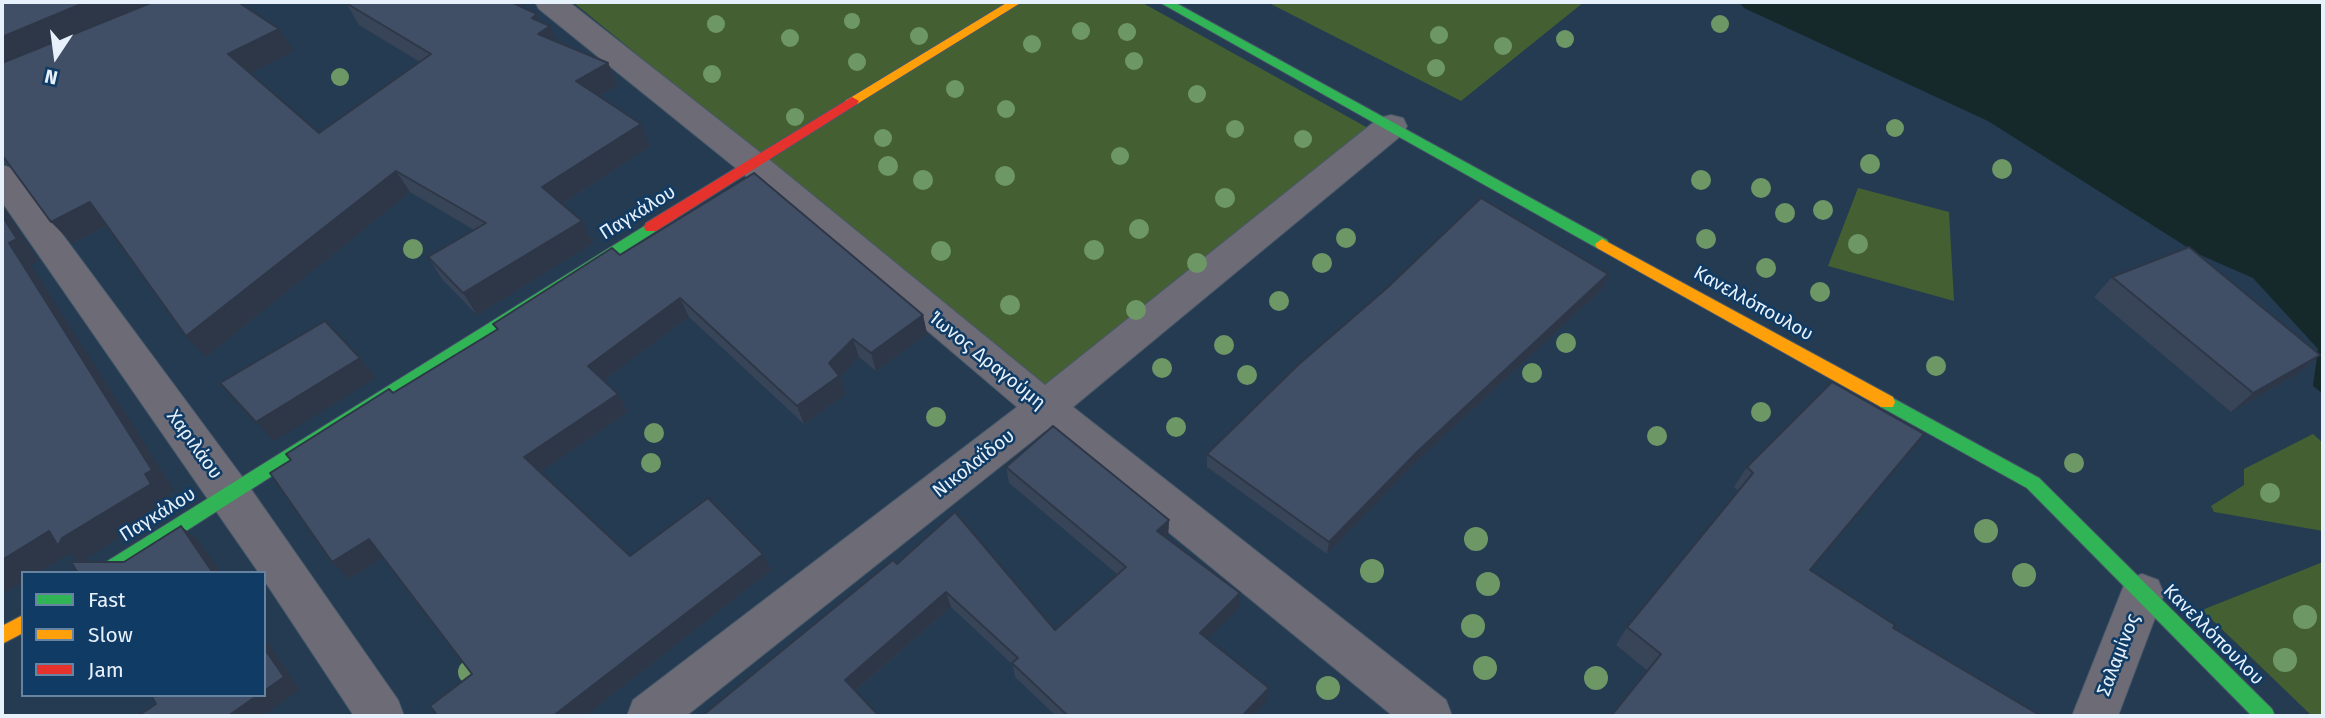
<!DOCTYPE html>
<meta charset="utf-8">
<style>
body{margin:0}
#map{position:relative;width:2325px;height:718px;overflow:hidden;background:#243b51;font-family:"Fira Sans",sans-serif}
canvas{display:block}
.frame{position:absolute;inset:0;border:4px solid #e7f1fb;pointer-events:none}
.legend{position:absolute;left:21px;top:571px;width:245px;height:126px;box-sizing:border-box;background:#103b65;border:2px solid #6684a1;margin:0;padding:9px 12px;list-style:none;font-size:21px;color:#e7f1fb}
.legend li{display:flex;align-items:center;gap:14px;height:35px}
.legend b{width:35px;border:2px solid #6684a1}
.north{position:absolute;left:21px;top:21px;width:70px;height:70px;-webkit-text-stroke:5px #103b65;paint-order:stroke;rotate:193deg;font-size:19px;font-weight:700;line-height:28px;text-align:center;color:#e7f1fb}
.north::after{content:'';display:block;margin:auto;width:24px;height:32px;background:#e7f1fb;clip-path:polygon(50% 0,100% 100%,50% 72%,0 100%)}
</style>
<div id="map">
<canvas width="2325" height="718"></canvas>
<div class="frame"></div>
<ul class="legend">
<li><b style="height:9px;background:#30b455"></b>Fast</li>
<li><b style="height:9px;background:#ff9f0a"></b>Slow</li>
<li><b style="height:9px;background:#e5322d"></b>Jam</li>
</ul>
<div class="north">N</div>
</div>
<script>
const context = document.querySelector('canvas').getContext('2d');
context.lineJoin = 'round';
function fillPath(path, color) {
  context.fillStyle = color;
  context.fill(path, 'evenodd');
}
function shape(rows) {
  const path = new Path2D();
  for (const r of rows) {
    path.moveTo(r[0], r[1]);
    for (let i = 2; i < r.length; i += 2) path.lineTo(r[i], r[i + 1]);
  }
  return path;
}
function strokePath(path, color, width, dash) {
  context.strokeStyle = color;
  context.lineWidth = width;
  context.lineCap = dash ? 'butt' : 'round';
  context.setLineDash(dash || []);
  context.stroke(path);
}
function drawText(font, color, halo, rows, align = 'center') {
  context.font = font + ' "Fira Sans",sans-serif';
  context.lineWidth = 5;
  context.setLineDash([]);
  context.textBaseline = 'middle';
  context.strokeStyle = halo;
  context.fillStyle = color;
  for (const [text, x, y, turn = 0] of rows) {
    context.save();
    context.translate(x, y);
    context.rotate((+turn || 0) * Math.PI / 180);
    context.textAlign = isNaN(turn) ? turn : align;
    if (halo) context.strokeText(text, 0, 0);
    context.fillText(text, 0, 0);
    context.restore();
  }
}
fillPath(shape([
 [573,2,1141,2,1368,128,1047,390],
 [1267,2,1584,2,1461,101],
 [1858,188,1949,212,1954,301,1828,266],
 [2313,434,2323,443,2323,531,2214,512,2211,506,2244,485,2244,469],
 [2323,562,2323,716,2312,716,2202,610]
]), '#446033');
fillPath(shape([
 [1739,2,2323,2,2323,394,2313,386,2318,349,2253,278,2198,254,1988,121,1744,8]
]), '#16292a');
const street = shape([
 [535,2,569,2,766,157,1045,385,1379,118,1391,115,1403,118,1407,126,1403,134,1073,407,1446,700,1452,716,1393,716,1045,431,686,716,627,716,633,700,1017,407,742,173,539,9,535,2],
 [2,165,14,169,246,482,398,700,404,716,354,716,264,580,264,573,259,573,2,202,2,165],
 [2142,574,2158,580,2164,594,2118,716,2072,716,2126,580,2142,574]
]);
const fast = shape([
 [1159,2,1174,2,1607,240,1609,244,1607,248,1597,248,1159,2],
 [651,222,658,227,656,231,120,573,95,573,98,567,651,222],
 [1887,395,2039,478,2272,709,2275,716,2252,716,2027,488,1881,407,1879,402,1881,397,1887,395]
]);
const slow = shape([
 [1008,2,1022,2,857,104,852,105,845,101,1008,2],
 [1602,239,1893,397,1895,402,1893,407,1881,407,1597,248,1595,244,1602,239],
 [23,615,23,633,2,644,2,626,23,615]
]);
const jam = shape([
 [852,97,859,101,857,104,656,231,646,231,644,227,646,223,852,97]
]);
strokePath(street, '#475869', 2);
strokePath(fast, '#475869', 2);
strokePath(slow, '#475869', 2);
strokePath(jam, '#475869', 2);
fillPath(street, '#6c6b76');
fillPath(fast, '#30b455');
fillPath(slow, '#ff9f0a');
fillPath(jam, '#e5322d');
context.fillStyle = '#6e9766';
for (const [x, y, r] of [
 [852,21,8],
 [716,24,9],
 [1720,24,9],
 [1081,31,9],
 [1127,32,9],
 [1439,35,9],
 [919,36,9],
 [790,38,9],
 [1565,39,9],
 [1032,44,9],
 [1503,46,9],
 [1134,61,9],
 [857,62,9],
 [1436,68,9],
 [712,74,9],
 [340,77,9],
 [955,89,9],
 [1197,94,9],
 [1006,109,9],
 [795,117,9],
 [1895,128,9],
 [1235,129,9],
 [883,138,9],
 [1303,139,9],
 [1120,156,9],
 [1870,164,10],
 [888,166,10],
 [2002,169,10],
 [1005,176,10],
 [923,180,10],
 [1701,180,10],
 [1761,188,10],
 [1225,198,10],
 [1823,210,10],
 [1785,213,10],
 [1139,229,10],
 [1346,238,10],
 [1706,239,10],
 [1858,244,10],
 [413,249,10],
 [1094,250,10],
 [941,251,10],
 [1197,263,10],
 [1322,263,10],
 [1766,268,10],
 [1820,292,10],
 [1279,301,10],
 [1010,305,10],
 [1136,310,10],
 [1566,343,10],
 [1224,345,10],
 [1936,366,10],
 [1162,368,10],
 [1532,373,10],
 [1247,375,10],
 [1761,412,10],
 [936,417,10],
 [1176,427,10],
 [654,433,10],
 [1657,436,10],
 [651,463,10],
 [2074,463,10],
 [2270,493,10],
 [1986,531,12],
 [1476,539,12],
 [1372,571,12],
 [2024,575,12],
 [1488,584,12],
 [2305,617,12],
 [1473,626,12],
 [2285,660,12],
 [1485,668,12],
 [470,672,12],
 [1596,678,12],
 [1328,688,12]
]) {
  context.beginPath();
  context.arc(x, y, r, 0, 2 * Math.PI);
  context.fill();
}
fillPath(shape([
 [2,2,294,51,250,73,319,133,420,62,359,25,346,3,517,5,537,14,540,21,550,26,557,42,608,63,618,85,599,96,641,124,650,146,562,204,593,243,477,315,442,279,428,257,474,230,410,192,206,357,107,226,72,243,10,166,2,163],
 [620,255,923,315,927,334,876,371,859,357,840,377,846,394,804,424,689,317,603,380,618,394,628,412,540,472,630,556,763,554,771,570,585,716,438,716,472,674,383,557,349,579,393,393,497,330,493,324],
 [1608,274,1603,288,1414,464,1327,554,1207,467,1207,454],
 [2112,277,2320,355,2297,374,2231,412,2094,297],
 [1924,434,1648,671,1616,645,1627,627,1739,491,1734,487,1747,467],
 [1006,467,1169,520,1168,536,1166,538,1240,593,1239,608,1207,639,1269,688,1266,702,1253,716,1056,716,1015,677,1013,665,951,607,855,691,702,716,897,564,1055,630,1117,574,1009,483]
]), '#384458');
fillPath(shape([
 [86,2,156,2,2,67,2,37],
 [495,2,523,2,500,14],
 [537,14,544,30,550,26,560,48,538,34,532,18],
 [279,29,294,51,244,76,228,54],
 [608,63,618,85,587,103,576,81],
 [641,124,650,146,554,209,542,187],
 [396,171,410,192,206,357,186,336],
 [90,202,110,224,72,243,51,222],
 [2,205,39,261,31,265,174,490,167,494,174,503,88,557,83,564,69,554,38,573,23,573,23,582,2,595,2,560,49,531,62,538,145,474,9,243,2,216],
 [582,221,593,243,477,315,463,293],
 [1608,274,1603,288,1414,464,1327,554,1329,542,1418,451],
 [680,298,689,317,598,384,588,366],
 [923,315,927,334,876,371,871,353],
 [853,339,859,357,840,377,846,394,804,424,797,406,829,363],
 [2320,355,2297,374,2231,412,2253,393],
 [360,358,376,378,274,441,256,422],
 [618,394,628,412,537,474,524,457],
 [1169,520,1168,536,1157,547,1157,531],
 [181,526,198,540,221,573,213,573],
 [369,539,386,555,349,579,332,562],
 [763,554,771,570,585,716,553,716],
 [946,592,951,607,851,694,845,680],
 [1240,593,1239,608,1199,647,1200,633],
 [264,637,300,690,262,716,228,716,258,695,264,695],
 [1269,688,1266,702,1253,716,1242,716],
 [2,706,7,716,2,716]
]), '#2e3747');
const building = shape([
 [2,2,86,2,2,37,2,2],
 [153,2,238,2,279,29,228,54,319,133,431,54,346,3,348,2,511,2,537,14,532,18,550,26,538,34,608,63,576,81,641,124,542,187,582,221,463,293,428,257,486,223,396,171,186,336,90,202,51,222,2,155,2,63,153,2],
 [754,173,923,315,871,353,853,339,829,363,839,376,797,406,680,298,588,366,618,394,524,457,630,556,708,498,763,554,553,716,438,716,430,706,472,674,369,539,332,562,270,473,291,460,286,454,389,389,393,393,498,329,493,324,612,248,620,255,754,173],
 [1481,198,1608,274,1418,451,1329,542,1207,454,1298,365,1387,288,1481,198],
 [2,216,17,239,9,243,152,470,145,474,151,484,62,538,58,546,49,531,2,560,2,216],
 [2189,247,2320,355,2253,393,2112,277,2189,247],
 [325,321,360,358,256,422,220,383,325,321],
 [1832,382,1924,434,1810,570,1895,625,1893,628,2041,716,1611,716,1661,654,1627,627,1753,473,1747,467,1832,382],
 [1053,426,1169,520,1157,531,1240,593,1200,633,1269,688,1242,716,1068,716,1012,663,1018,658,946,592,845,680,879,716,702,716,893,560,897,564,955,512,1055,630,1126,567,1006,467,1053,426],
 [181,526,213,573,78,573,71,562,124,562,181,526],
 [264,648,284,677,264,691,264,648],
 [151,695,258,695,228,716,138,716,156,704,151,695]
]);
fillPath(building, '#414f66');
strokePath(building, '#2e3747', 2);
drawText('19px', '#e7f1fb', '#103b65', [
 ["Παγκάλου",638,213,-32],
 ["Κανελλόπουλου",1753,304,29],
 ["Ίωνος Δραγούμη",987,361,39],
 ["Χαριλάου",194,445,54],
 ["Νικολαΐδου",974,464,-38],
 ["Παγκάλου",158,515,-32],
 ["Κανελλόπουλου",2213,635,45],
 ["Σαλαμίνος",2119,655,-69]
]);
</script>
